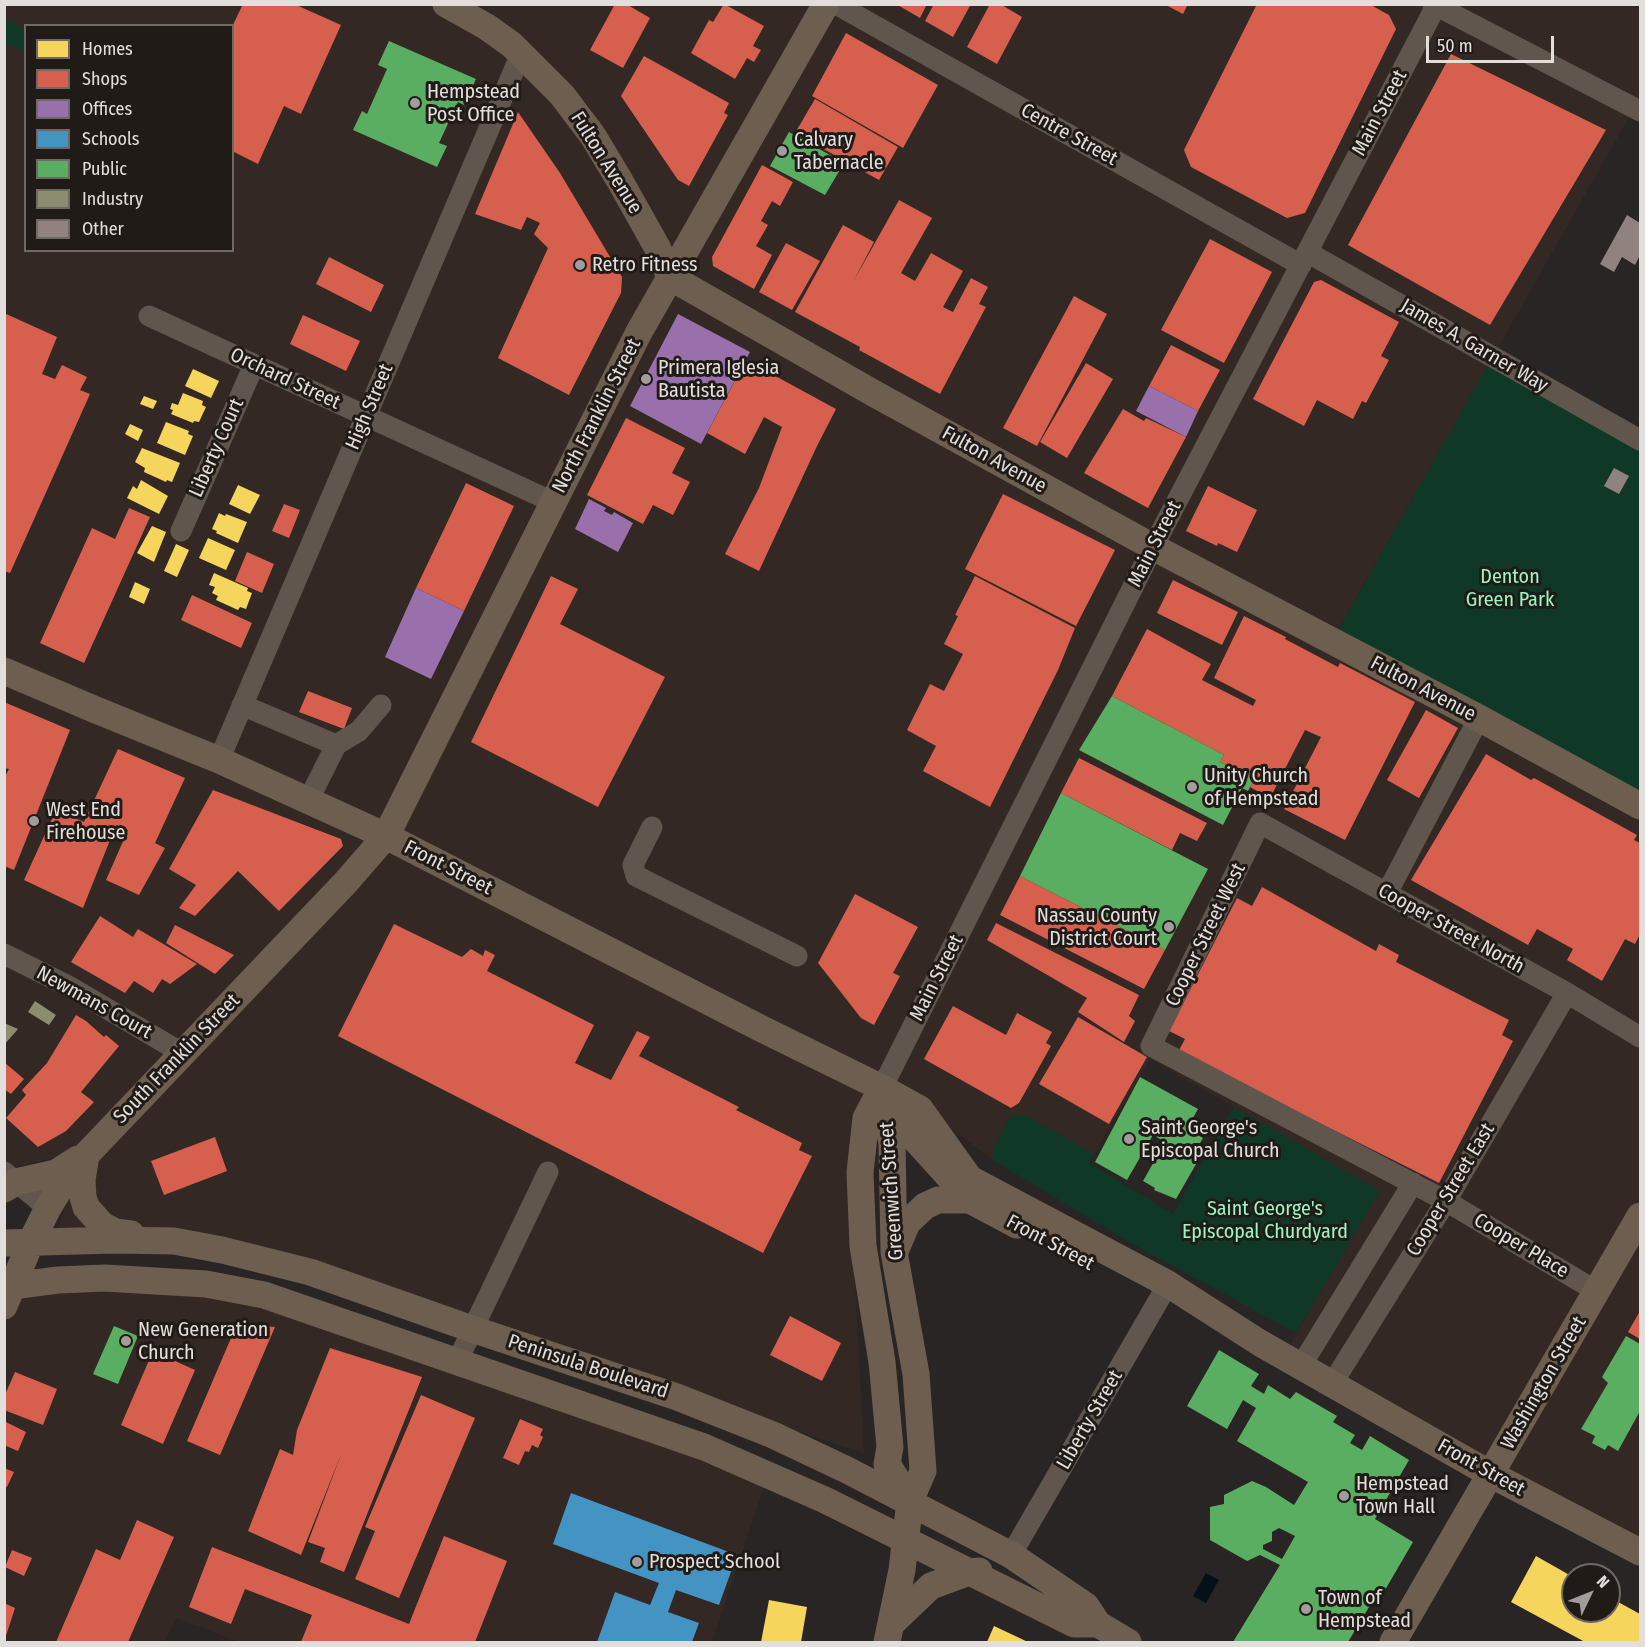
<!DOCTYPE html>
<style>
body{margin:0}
#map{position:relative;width:1645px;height:1647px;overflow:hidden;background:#292524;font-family:"Fira Sans Condensed",sans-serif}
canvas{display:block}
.frame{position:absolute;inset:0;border:6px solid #e2dedc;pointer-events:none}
.legend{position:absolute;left:24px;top:24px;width:210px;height:228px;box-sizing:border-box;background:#211b18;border:2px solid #6e6966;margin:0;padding:8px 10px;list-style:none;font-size:18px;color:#e2dedc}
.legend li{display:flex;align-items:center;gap:12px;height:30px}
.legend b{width:30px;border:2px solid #6e6966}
.north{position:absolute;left:1561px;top:1563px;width:60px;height:60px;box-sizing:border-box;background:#211b18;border:2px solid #6e6966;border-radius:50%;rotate:47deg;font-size:16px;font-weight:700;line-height:24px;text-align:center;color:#e2dedc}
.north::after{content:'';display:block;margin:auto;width:21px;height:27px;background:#a19d9c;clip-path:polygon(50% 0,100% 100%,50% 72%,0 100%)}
.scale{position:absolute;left:1426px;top:36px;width:128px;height:27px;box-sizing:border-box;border:3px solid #e2dedc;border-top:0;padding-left:8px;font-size:18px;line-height:21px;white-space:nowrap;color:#e2dedc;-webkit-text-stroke:4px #211b18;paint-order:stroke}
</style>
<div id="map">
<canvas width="1645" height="1647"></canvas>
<div class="frame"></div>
<ul class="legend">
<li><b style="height:16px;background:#f6d55c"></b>Homes</li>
<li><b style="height:16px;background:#d6604d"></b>Shops</li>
<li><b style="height:16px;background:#9970ab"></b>Offices</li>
<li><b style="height:16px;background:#4393c3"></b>Schools</li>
<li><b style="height:16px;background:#5aae61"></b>Public</li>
<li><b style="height:16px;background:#8c8c6e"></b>Industry</li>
<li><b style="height:16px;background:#8f827f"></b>Other</li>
</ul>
<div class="north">N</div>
<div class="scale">50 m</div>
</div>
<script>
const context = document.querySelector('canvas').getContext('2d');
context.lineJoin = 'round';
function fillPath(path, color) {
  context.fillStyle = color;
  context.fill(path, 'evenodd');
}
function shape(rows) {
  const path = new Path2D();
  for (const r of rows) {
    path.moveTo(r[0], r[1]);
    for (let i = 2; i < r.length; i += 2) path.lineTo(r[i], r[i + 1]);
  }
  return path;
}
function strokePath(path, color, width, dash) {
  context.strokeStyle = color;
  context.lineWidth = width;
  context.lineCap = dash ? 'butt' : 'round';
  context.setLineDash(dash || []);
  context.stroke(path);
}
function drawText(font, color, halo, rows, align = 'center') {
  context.font = font + ' "Fira Sans Condensed",sans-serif';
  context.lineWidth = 6;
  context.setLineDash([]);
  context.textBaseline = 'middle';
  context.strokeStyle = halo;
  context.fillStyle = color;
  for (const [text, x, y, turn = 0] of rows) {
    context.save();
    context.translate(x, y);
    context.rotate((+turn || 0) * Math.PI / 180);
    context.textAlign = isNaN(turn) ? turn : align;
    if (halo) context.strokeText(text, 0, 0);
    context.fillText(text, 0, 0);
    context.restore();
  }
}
fillPath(shape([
 [5,5,1640,5,1640,116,1632,112,1332,640,1640,807,1640,1552,1283,1356,1380,1191,1150,1059,1094,1154,1025,1115,1008,1120,994,1148,993,1160,923,1108,865,1084,850,1186,864,1453,572,1356,280,1264,58,1229,85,1150,5,1170],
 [26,26,232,26,232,250,26,250],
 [212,1289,766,1481,712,1642,239,1642,176,1618,165,1642,5,1642,5,1292]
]), '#342824');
fillPath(shape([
 [5,19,25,29,25,52,5,43],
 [1492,358,1640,440,1640,807,1332,641],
 [1234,1107,1380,1191,1296,1333,1129,1242,993,1160,994,1148,1008,1120,1015,1115,1025,1115,1094,1154,1089,1163,1173,1214]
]), '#0f3926');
fillPath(shape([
 [1206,1573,1219,1580,1206,1603,1193,1596]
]), '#041118');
fillPath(shape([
 [193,369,219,381,211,398,185,386],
 [183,393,203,401,202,405,206,407,199,422,194,421,193,423,171,414,173,410,170,409,172,403,178,405],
 [144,396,157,401,153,409,140,404],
 [166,422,189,431,188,434,193,436,185,455,157,443],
 [130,424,143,430,138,441,125,434],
 [142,448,180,463,172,482,167,480,166,482,144,472,145,468,135,462],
 [141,480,168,496,159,514,127,498,133,486,137,489],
 [238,485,260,495,250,514,229,504],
 [219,513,225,516,226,514,247,522,238,543,216,533,217,531,212,529],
 [152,526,166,532,154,562,137,553],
 [208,538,235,550,226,570,199,558],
 [176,544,189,550,177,577,164,571],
 [214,573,248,588,247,591,252,593,246,609,240,607,238,610,216,600,218,596,212,593,215,587,209,585],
 [135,582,150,589,144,604,129,597],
 [1536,1556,1573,1577,1573,1611,1609,1611,1609,1597,1640,1614,1640,1642,1585,1642,1511,1602],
 [769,1600,807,1607,801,1642,761,1642],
 [994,1626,1028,1642,987,1642]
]), '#f6d55c');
fillPath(shape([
 [243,4,294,4,341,25,301,114,284,106,258,164,232,151,232,27],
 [615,4,626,4,650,18,623,68,590,50],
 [724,4,764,26,753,46,761,50,754,62,747,58,735,79,691,53,709,20,713,22],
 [896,4,927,4,920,18],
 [934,4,971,4,953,37,925,21],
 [990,4,1000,4,1022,17,997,64,967,47],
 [1164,4,1188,4,1183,14],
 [1257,4,1369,4,1389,15,1396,29,1305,213,1287,218,1191,167,1184,150],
 [846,33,938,85,903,148,812,96],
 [1451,54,1606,130,1490,325,1348,245],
 [644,56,729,103,724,113,728,115,689,186,678,180,621,96],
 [815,99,898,147,879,180,795,133],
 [518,112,560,173,622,277,621,293,569,395,498,358,548,248,534,234,540,223,527,217,521,230,475,214],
 [762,165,793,182,780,206,772,201,761,221,768,225,756,246,772,255,754,289,713,266,712,257],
 [899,200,932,218,901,273,915,281,931,253,963,271,943,307,953,312,971,278,988,287,979,304,986,307,940,394,859,350,860,347,795,312,843,225,874,242,853,282],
 [1210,239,1272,272,1224,363,1161,330],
 [786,243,820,261,792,310,759,292],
 [329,257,384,285,371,312,316,284],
 [1321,280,1399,322,1381,356,1389,360,1366,403,1362,401,1353,419,1317,400,1304,426,1253,399,1314,282],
 [1074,296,1107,314,1037,446,1003,428],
 [4,313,57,337,42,374,55,379,62,365,87,377,80,390,90,394,10,573,4,571],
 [303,315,360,341,346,371,290,344],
 [1171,345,1220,370,1198,411,1149,386],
 [746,360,836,409,817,446,759,571,725,554,759,488,782,427,764,417,745,454,707,433],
 [1086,363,1113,379,1067,458,1040,442],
 [1123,409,1144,421,1146,418,1186,437,1148,508,1084,473],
 [626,418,685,448,672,473,690,482,673,515,653,505,643,524,587,495],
 [466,483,514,506,464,611,416,588],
 [1208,486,1257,510,1237,552,1218,543,1217,546,1186,531],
 [1003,494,1115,550,1076,626,965,569],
 [284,504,300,510,289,538,272,531],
 [129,508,150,517,84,663,40,643,92,528,115,539],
 [247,552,274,564,262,593,235,581],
 [551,576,578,589,560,624,665,677,598,807,471,742],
 [975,576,1075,628,1058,670,990,807,923,771,936,746,907,730,930,684,944,691,963,654,944,644,958,616,955,615],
 [1173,580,1238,612,1222,645,1157,613],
 [192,595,252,623,241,648,181,620],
 [1244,616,1286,637,1285,639,1338,667,1340,663,1415,702,1345,840,1284,809,1321,737,1305,730,1270,798,1250,787,1254,779,1220,762,1224,755,1112,696,1147,629,1211,664,1202,680,1253,706,1256,700,1214,678],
 [308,691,352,708,344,729,299,712],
 [4,702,70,730,14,870,4,866,4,778,9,769,4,768],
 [1426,710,1458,728,1419,798,1387,780],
 [118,749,185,778,155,843,165,848,139,895,106,880,128,830,116,825,83,908,24,880,56,810,84,822],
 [1486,754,1531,780,1534,778,1637,835,1634,840,1640,843,1640,934,1635,944,1625,939,1602,981,1567,960,1573,949,1537,929,1528,945,1411,880],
 [1079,758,1207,823,1197,841,1180,833,1172,850,1061,793],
 [213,790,341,839,343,846,279,911,238,871,195,916,179,908,196,885,169,869],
 [1020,876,1165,950,1144,989,1000,915],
 [1262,887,1376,951,1379,944,1399,955,1396,962,1509,1020,1502,1035,1513,1041,1439,1183,1178,1052,1185,1039,1169,1031,1237,898,1252,906],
 [855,894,918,927,893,973,900,976,874,1025,861,1018,818,963],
 [100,916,133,937,138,929,197,964,170,984,162,979,153,993,134,981,125,993,71,962],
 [996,923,1139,995,1129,1016,1135,1021,1124,1042,1078,1012,1087,998,987,940],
 [394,924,462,957,471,949,483,956,485,950,495,955,487,971,594,1025,575,1063,611,1080,637,1031,650,1037,639,1056,739,1107,736,1110,802,1143,799,1150,812,1156,763,1253,338,1036],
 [175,925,234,955,215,974,166,943],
 [953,1006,1006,1035,1017,1013,1052,1032,1046,1043,1051,1046,1019,1103,1011,1108,924,1059],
 [76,1015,86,1021,104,1037,106,1035,119,1046,81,1092,94,1102,66,1131,38,1147,6,1118,26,1095,22,1090,47,1063],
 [1078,1017,1147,1057,1109,1124,1039,1084],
 [4,1062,24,1079,11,1094,4,1089],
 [215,1137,227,1171,164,1195,151,1161],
 [1640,1311,1640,1339,1628,1332],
 [790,1316,841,1343,822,1381,770,1355],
 [237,1324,275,1327,220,1455,187,1441],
 [330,1348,422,1377,344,1572,320,1562,325,1548,308,1542,342,1452,301,1555,248,1531,280,1449,293,1455,297,1430],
 [153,1351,195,1370,163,1444,121,1425],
 [15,1372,57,1389,43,1425,4,1410,4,1397],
 [421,1395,475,1418,399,1598,355,1579,375,1531,365,1527],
 [520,1419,543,1429,540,1435,543,1437,538,1448,532,1445,529,1452,525,1451,519,1465,503,1458],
 [4,1421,26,1432,18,1451,4,1445],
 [4,1468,14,1472,7,1487,4,1486],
 [137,1520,174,1537,128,1642,56,1642,96,1549,120,1560],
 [444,1536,507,1561,475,1642,301,1642,312,1615,245,1589,231,1624,189,1607,212,1547,409,1624],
 [12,1550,32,1558,24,1576,5,1567],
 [4,1603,15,1608,5,1639,4,1639]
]), '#d6604d');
fillPath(shape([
 [678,314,750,352,701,444,630,406],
 [1149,386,1198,411,1186,437,1136,411],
 [589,499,606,508,604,511,612,515,614,512,633,523,618,552,575,529],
 [416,588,464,611,431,679,385,657]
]), '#9970ab');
fillPath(shape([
 [571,1493,737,1555,719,1605,676,1590,668,1612,699,1623,692,1642,597,1642,615,1592,650,1605,659,1583,553,1544]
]), '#4393c3');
fillPath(shape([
 [389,41,476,79,464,105,458,102,439,143,447,146,437,167,353,130,362,111,367,114,387,69,378,65],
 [789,132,844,163,825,195,770,166],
 [1112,696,1224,755,1220,762,1254,779,1248,791,1242,788,1223,825,1079,750],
 [1061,793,1208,869,1165,950,1020,876],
 [1140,1077,1198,1109,1187,1129,1203,1138,1197,1148,1203,1152,1176,1199,1154,1190,1155,1188,1143,1181,1165,1142,1153,1135,1127,1180,1095,1162],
 [114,1326,138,1336,118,1384,93,1374],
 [1626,1336,1640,1344,1640,1411,1618,1451,1608,1445,1605,1450,1592,1443,1595,1436,1581,1429,1608,1383,1602,1377],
 [1219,1350,1259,1374,1251,1386,1264,1394,1268,1385,1290,1399,1296,1392,1337,1416,1333,1422,1355,1435,1350,1443,1362,1450,1370,1436,1409,1460,1375,1519,1413,1542,1385,1590,1381,1587,1348,1642,1233,1642,1280,1565,1260,1555,1247,1561,1210,1540,1210,1507,1224,1504,1224,1495,1252,1481,1266,1487,1294,1505,1308,1482,1237,1441,1256,1408,1243,1400,1227,1429,1187,1406],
 [1279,1528,1295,1536,1282,1559,1263,1549,1263,1545,1272,1541,1272,1532]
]), '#5aae61');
fillPath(shape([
 [35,1001,56,1015,49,1025,28,1012],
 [4,1023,18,1029,4,1045]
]), '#8c8c6e');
fillPath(shape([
 [1627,215,1640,223,1640,255,1635,265,1622,257,1614,272,1600,264],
 [1614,468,1629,476,1619,494,1604,486]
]), '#8f827f');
strokePath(shape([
 [836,4,1301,265],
 [1433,4,1640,111],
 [1307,252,1640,440],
 [149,316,553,502],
 [181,531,254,365],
 [242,705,336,745,359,731,381,705],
 [219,760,521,54],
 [308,801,336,745],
 [652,827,633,865,636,876,797,956],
 [1387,893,1479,718],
 [4,954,72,988,182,1053],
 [882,1088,1153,547,1437,4],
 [4,1172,48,1208],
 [1596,1291,1446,1201,1151,1046,1260,823,1567,993,1640,1037],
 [457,1362,548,1172],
 [1301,1366,1413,1183],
 [1332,1384,1446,1201,1567,993],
 [1011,1555,1168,1284]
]), '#61564d', 21);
strokePath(shape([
 [446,4,487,27,512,45,562,95,593,136,620,181,657,247,670,277,875,394,1153,547,1479,718,1640,806],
 [4,671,96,710,219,760,386,836,762,1029,882,1088,920,1109,970,1179,1168,1284,1260,1343,1492,1475,1640,1552],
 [882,1088,892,1143,894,1252,916,1374,923,1471,910,1501,902,1570,887,1642],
 [882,1088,866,1118,860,1172,863,1246,882,1362,890,1447,887,1464,910,1501],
 [889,1099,914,1138,970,1200,1017,1225],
 [86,1155,82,1180,83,1197,86,1207,102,1225,115,1232,131,1234],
 [4,1189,16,1182,56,1173,78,1159],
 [4,1243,116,1240,174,1241,222,1250,310,1272,472,1329,677,1397,773,1435,847,1470,1011,1555,1086,1606,1098,1624,1128,1642],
 [896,1249,907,1223,925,1206,938,1200,970,1200],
 [4,1287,58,1280,105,1278,206,1284,264,1295,704,1447,825,1500,1074,1624,1098,1624],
 [4,1306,31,1242,48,1208,62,1185,87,1154,346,882,386,836,639,332,826,4],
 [891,1624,931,1586,969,1572,979,1571],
 [1393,1642,1640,1216]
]), '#6e5e4f', 27);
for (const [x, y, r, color] of [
 [415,103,6,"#a19d9c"],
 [782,151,6,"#a19d9c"],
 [580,265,6,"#a19d9c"],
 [646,379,6,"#a19d9c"],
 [1192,787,6,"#a19d9c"],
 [34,821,6,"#a19d9c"],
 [1169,927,6,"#a19d9c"],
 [1129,1139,6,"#a19d9c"],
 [126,1341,6,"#a19d9c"],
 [1344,1496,6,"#a19d9c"],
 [637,1562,6,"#a19d9c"],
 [1306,1609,6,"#a19d9c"]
]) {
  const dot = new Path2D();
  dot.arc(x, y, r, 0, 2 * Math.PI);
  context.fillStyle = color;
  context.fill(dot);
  strokePath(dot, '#211b18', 2);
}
drawText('20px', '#e2dedc', '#211b18', [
 ["Hempstead",427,92],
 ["Post Office",427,115],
 ["Calvary",794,140],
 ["Tabernacle",794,163],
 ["Retro Fitness",592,265],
 ["Primera Iglesia",658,368],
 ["Bautista",658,391],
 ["Unity Church",1204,776],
 ["of Hempstead",1204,799],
 ["West End",46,810],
 ["Firehouse",46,833],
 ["Nassau County",1157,916,"right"],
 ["District Court",1157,939,"right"],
 ["Saint George's",1141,1128],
 ["Episcopal Church",1141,1151],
 ["New Generation",138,1330],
 ["Church",138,1353],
 ["Hempstead",1356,1484],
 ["Town Hall",1356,1507],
 ["Prospect School",649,1562],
 ["Town of",1318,1598],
 ["Hempstead",1318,1621]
], 'left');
drawText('20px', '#e2dedc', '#211b18', [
 ["Main Street",1380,113,-62],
 ["Centre Street",1069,135,29],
 ["Fulton Avenue",606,163,58],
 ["James A. Garner Way",1474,346,30],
 ["Orchard Street",285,379,25],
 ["High Street",370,407,-67],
 ["North Franklin Street",597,416,-63],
 ["Liberty Court",217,448,-66],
 ["Fulton Avenue",994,460,29],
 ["Main Street",1155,544,-63],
 ["Fulton Avenue",1423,689,28],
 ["Front Street",448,868,27],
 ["Cooper Street North",1451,929,29],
 ["Cooper Street West",1206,935,-64],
 ["Main Street",937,978,-63],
 ["Newmans Court",94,1003,29],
 ["South Franklin Street",177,1059,-46],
 ["Cooper Street East",1451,1190,-59],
 ["Greenwich Street",892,1191,-94],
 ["Front Street",1050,1243,28],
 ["Cooper Place",1521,1246,31],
 ["Peninsula Boulevard",588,1367,18],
 ["Washington Street",1544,1383,-60],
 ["Liberty Street",1090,1420,-60],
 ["Front Street",1481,1468,29]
]);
drawText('20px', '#96f8c3', '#211b18', [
 ["Denton",1510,577],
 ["Green Park",1510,600],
 ["Saint George's",1265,1209],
 ["Episcopal Churdyard",1265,1232]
]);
</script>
